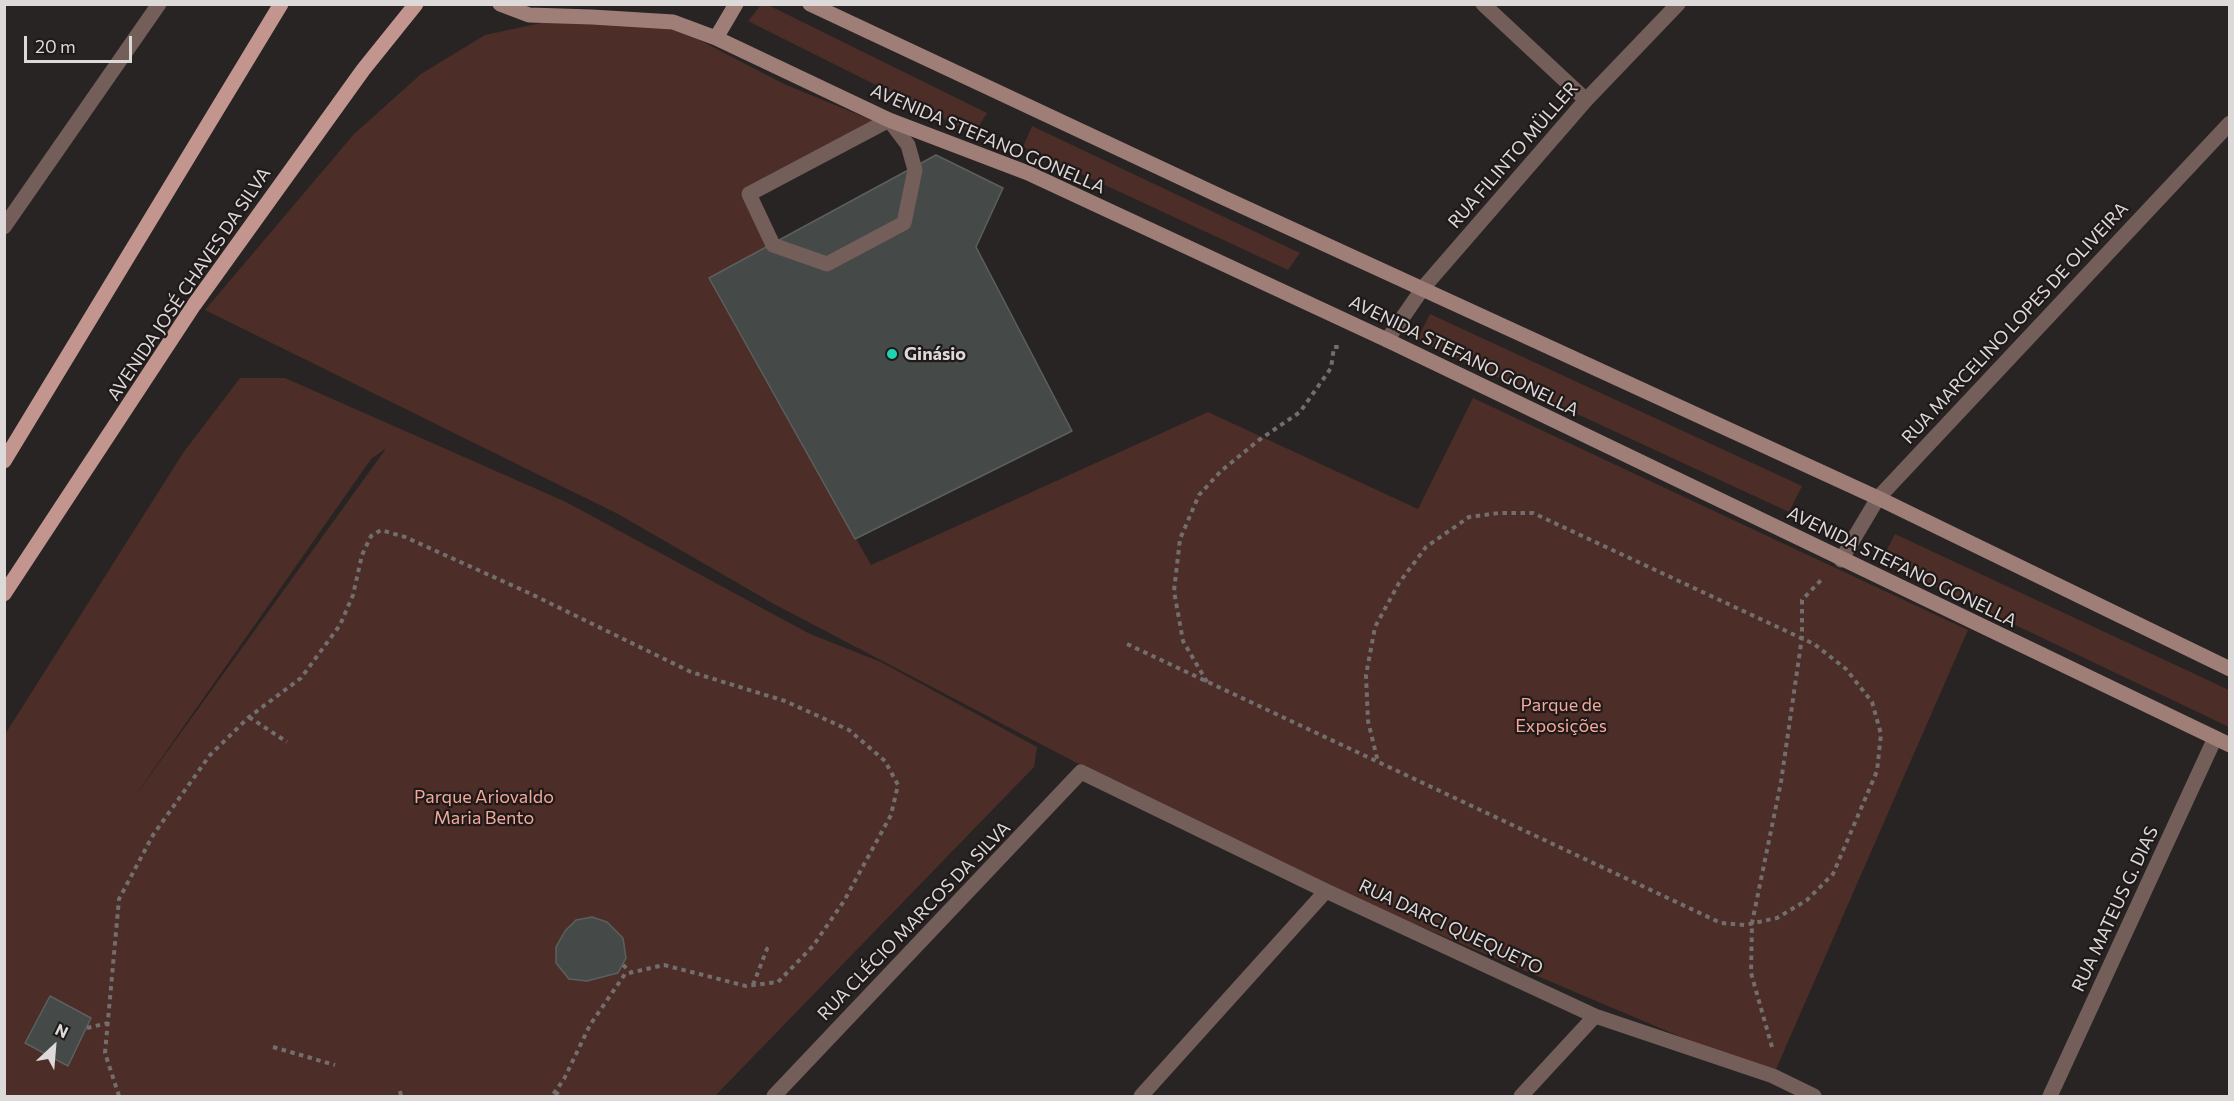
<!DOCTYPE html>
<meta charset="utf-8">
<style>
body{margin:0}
#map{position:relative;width:2234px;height:1101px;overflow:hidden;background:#282423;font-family:Commissioner,sans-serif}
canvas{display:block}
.frame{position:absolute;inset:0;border:6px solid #dcd9d8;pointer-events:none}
.north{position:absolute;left:24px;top:1017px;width:60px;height:60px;-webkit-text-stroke:4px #1f1a19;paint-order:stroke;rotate:26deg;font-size:16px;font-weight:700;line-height:24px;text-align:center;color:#dcd9d8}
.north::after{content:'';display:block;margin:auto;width:21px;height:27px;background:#dcd9d8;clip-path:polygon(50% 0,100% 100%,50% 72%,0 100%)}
.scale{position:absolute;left:24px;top:36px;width:108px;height:27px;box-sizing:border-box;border:3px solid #dcd9d8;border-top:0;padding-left:8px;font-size:18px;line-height:21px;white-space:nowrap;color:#dcd9d8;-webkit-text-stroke:4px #1f1a19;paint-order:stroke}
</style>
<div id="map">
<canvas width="2234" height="1101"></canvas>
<div class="frame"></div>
<div class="north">N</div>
<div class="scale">20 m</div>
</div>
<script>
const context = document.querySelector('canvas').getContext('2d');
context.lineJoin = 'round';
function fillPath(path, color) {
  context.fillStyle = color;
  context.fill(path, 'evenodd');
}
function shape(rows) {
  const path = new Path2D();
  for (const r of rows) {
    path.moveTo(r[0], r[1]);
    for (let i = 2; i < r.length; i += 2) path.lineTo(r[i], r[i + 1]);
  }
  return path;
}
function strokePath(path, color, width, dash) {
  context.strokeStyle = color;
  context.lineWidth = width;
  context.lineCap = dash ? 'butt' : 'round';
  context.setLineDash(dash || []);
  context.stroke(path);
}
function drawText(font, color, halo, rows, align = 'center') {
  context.font = font + ' Commissioner,sans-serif';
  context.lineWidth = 4.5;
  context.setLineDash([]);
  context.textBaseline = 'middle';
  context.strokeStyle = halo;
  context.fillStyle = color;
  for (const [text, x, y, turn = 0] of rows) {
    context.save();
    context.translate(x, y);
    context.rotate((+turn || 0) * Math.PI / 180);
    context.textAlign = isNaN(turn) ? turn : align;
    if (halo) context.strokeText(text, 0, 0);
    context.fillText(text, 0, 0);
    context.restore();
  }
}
fillPath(shape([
 [761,5,768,5,987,113,974,134,748,21],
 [555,20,665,22,784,84,881,124,749,194,773,245,709,278,871,565,1208,412,1418,509,1473,398,1968,630,1773,1076,1252,855,774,604,618,514,205,310,354,134,421,74,485,35],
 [1032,126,1300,253,1288,270,1023,147],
 [1430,314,1802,486,1789,512,1417,340],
 [240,378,285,378,566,502,810,634,881,662,1037,747,1034,767,715,1096,5,1096,4,736,183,453],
 [385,449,385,450,130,803,371,459],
 [1895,534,2229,690,2229,727,1881,561]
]), '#4c2d27');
const building = shape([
 [936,155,1003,188,976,247,1072,431,855,539,709,278,936,155],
 [592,917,607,922,623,938,626,958,618,973,587,981,569,979,556,963,556,947,565,931,576,920,592,917],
 [50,996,91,1018,68,1066,25,1043,50,996]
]);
fillPath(building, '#454a49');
strokePath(building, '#5b605e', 1.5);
strokePath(shape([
 [1127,644,1721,923,1745,925,1777,918,1807,900,1833,874,1877,771,1881,734,1872,702,1846,669,1814,644,1533,513,1499,513,1469,517,1426,547,1399,583,1375,627,1366,675,1368,721,1378,762],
 [1207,682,1183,641,1174,591,1180,539,1199,495,1221,471,1259,440,1300,412,1331,368,1334,347,1339,347],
 [249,717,287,742],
 [623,965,631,972],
 [753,985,767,949,763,946],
 [87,1028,108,1023],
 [273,1047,335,1065],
 [1772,1047,1751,973,1752,923,1781,782,1802,637,1802,600,1823,578],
 [400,1091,401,1096],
 [555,1092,561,1096],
 [119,1096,105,1053,119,899,153,835,210,755,249,717,301,678,340,625,353,595,362,555,371,536,381,530,405,537,529,593,691,672,785,701,849,730,885,761,898,785,891,815,844,901,813,946,778,982,746,986,664,965,625,974,590,1025,564,1079,552,1096]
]), '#726e6d', 4, [4.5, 4.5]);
strokePath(shape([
 [889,120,908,145,915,170,904,223,827,264,773,245,749,194,889,120]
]), '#735e5a', 15);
strokePath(shape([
 [1483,4,1586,100],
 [4,227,159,4],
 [1387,340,1423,288,1586,100,1678,4],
 [1841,560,1878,498,2230,123],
 [774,1096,1081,772,1326,891,1595,1016,1773,1076,1814,1096],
 [1141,1096,1326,891],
 [1521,1096,1595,1016],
 [2050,1096,2215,738]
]), '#735e5a', 15);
strokePath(shape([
 [500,4,529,15,592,17,673,22,716,38,889,120,1028,173,1387,340,2230,745],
 [810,4,1222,197,1878,498,2230,669],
 [716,38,736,4]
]), '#9f7e77', 15);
strokePath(shape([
 [4,461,281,4],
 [4,594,194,305,363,70,416,4]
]), '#c2968e', 15);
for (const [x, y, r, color] of [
 [892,354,6,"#1dd5b1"]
]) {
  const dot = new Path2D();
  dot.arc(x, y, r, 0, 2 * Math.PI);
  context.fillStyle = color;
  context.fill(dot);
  strokePath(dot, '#1f1a19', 2);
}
drawText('18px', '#dcd9d8', '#1f1a19', [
 ["AVENIDA STEFANO GONELLA",988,139,23],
 ["RUA FILINTO MÜLLER",1513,155,-49],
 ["AVENIDA JOSÉ CHAVES DA SILVA",189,284,-56],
 ["RUA MARCELINO LOPES DE OLIVEIRA",2015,323,-47],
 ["AVENIDA STEFANO GONELLA",1464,356,26],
 ["AVENIDA STEFANO GONELLA",1902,567,26],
 ["RUA MATEUS G. DIAS",2115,909,-65],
 ["RUA CLÉCIO MARCOS DA SILVA",914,921,-46],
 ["RUA DARCI QUEQUETO",1451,927,25]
]);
drawText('bold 18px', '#dcd9d8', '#1f1a19', [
 ["Ginásio",904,354]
], 'left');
drawText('18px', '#f4a899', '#1f1a19', [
 ["Parque de",1561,705],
 ["Exposições",1561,726],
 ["Parque Ariovaldo",484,797],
 ["Maria Bento",484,818]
]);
</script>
